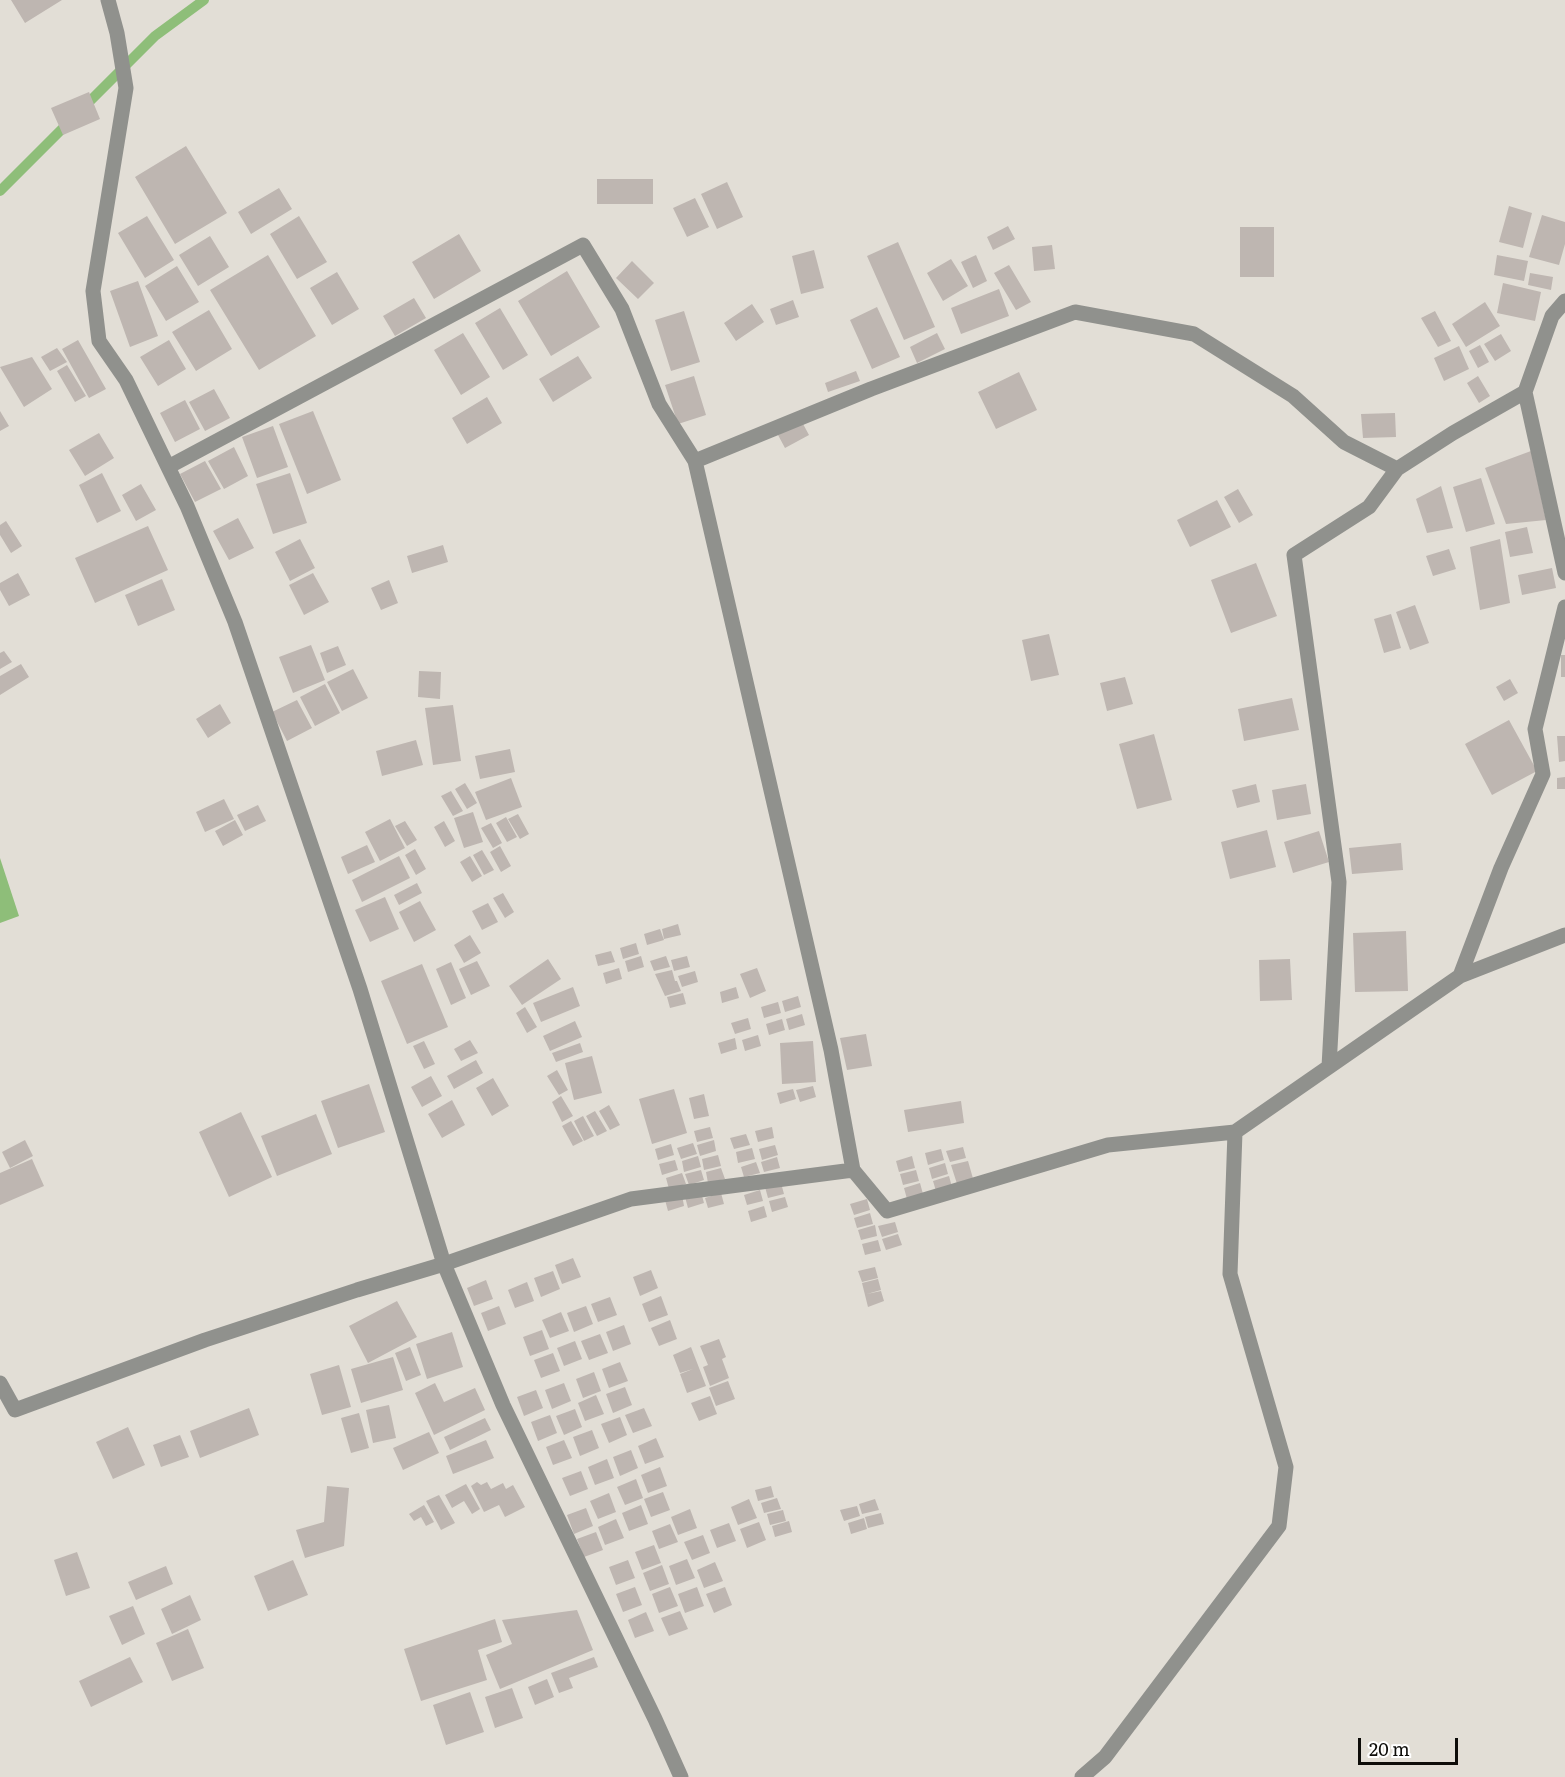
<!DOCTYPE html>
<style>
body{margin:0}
#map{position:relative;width:1565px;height:1777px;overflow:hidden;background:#e2ded6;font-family:Literata,serif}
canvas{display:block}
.scale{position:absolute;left:1358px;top:1738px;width:100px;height:27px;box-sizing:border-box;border:3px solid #0e0d0a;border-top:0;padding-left:8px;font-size:18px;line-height:21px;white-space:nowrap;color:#0e0d0a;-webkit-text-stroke:4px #fff;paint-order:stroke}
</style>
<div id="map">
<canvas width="1565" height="1777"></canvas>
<div class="scale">20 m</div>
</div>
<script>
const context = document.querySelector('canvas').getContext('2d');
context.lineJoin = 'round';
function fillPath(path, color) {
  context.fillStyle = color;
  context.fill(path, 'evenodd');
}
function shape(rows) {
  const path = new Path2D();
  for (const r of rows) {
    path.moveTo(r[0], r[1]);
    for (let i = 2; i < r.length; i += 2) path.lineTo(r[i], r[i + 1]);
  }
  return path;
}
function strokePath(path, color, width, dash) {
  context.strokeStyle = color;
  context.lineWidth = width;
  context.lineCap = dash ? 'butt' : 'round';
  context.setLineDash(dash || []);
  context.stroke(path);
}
fillPath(shape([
 [0,858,19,916,0,923]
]), '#8ebe79');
strokePath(shape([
 [83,108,155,36,204,0],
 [0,191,70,121]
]), '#8ebe79', 10);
fillPath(shape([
 [11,0,62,0,25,23],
 [89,92,100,119,63,135,51,108],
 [186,146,227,213,175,244,135,177],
 [597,179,653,179,653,204,597,204],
 [727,182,743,217,717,229,701,194],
 [279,188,292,209,251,234,238,212],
 [695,198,709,227,687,237,673,208],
 [1509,206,1532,213,1523,248,1499,242],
 [1542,215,1565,222,1565,244,1559,265,1529,257],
 [147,216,174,260,145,278,118,233],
 [299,216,327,262,297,279,270,234],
 [1008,226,1015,239,993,250,987,237],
 [1240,227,1274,227,1274,277,1240,277],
 [459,234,481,271,434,299,412,262],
 [210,236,229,267,198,286,179,255],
 [898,242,935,327,904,340,867,256],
 [1052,245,1055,269,1034,271,1032,247],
 [814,250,824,288,801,294,792,256],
 [268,255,316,336,259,370,210,290],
 [976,255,987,281,973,288,961,262],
 [1497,255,1528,261,1524,281,1494,275],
 [951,259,968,286,943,301,927,273],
 [632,261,654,283,638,299,616,278],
 [1009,265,1031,302,1016,310,994,273],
 [177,266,199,302,166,321,145,286],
 [567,271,600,327,551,356,518,301],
 [337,272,359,309,332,325,310,288],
 [1530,273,1553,277,1551,290,1528,285],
 [138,281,158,336,130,347,110,291],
 [1503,283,1541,292,1535,321,1497,313],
 [999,289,1009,316,961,334,951,308],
 [414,298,426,318,395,336,383,316],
 [793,300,799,317,776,325,770,309],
 [1485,302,1500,326,1466,347,1452,324],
 [752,304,764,322,736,341,724,323],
 [877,307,900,357,872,369,850,320],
 [500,308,528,355,503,370,475,323],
 [209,310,232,349,196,371,172,332],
 [684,311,700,362,671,371,655,320],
 [1435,311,1451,341,1438,347,1421,318],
 [463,333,490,377,461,395,434,350],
 [937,333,945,349,917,363,910,347],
 [1501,334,1511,351,1495,361,1484,344],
 [78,340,106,389,89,398,62,349],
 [169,340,186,369,158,386,140,357],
 [1480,345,1489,362,1478,368,1469,351],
 [1459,346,1469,369,1444,381,1434,358],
 [57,348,67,362,50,371,41,357],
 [578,356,592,378,553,402,539,379],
 [32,357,52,389,24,407,0,367],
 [67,365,86,396,75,402,57,371],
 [856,371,860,381,828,392,825,383],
 [1019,372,1037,410,996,429,978,392],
 [694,376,706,415,678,424,665,385],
 [1478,376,1490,396,1479,403,1467,383],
 [214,389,230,418,205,431,189,402],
 [487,397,502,423,467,444,452,418],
 [185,400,200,429,175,442,160,413],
 [0,411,9,426,0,431],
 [313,411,341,480,307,494,279,424],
 [1395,413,1396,437,1363,438,1361,414],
 [802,422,809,435,785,448,778,435],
 [273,426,288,467,257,478,242,437],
 [99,433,114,458,85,476,69,450],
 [234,447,248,476,224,489,208,461],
 [1531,451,1546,520,1506,524,1485,468],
 [205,461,221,489,195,502,180,474],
 [102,473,121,511,97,523,79,485],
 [290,473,307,523,273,534,256,484],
 [1481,478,1495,524,1466,532,1453,487],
 [141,484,156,510,136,521,122,495],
 [1441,486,1453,528,1427,533,1416,499],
 [1238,489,1253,515,1239,523,1224,497],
 [1217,500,1231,527,1190,547,1177,520],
 [238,518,254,548,229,560,213,531],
 [6,521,22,546,11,553,0,535,0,525],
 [148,526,168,570,95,603,75,558],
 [1527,527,1533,553,1510,557,1505,532],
 [300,539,315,568,290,581,275,552],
 [1500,539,1510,603,1480,610,1470,547],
 [443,545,448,562,412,573,407,556],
 [1449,549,1456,569,1433,576,1426,556],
 [1256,563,1277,616,1231,633,1211,580],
 [1552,568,1556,588,1522,595,1518,575],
 [18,573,30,595,9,606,0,590,0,583],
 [313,573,329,602,304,615,289,585],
 [162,579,175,610,138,626,125,595],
 [389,580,398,603,381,610,371,588],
 [1415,605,1429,643,1410,650,1396,612],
 [1391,614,1401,648,1384,653,1374,619],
 [1049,634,1059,675,1031,681,1022,640],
 [311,645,325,680,293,693,279,657],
 [338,646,346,665,327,673,320,653],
 [4,651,12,662,0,669,0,653],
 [1561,655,1565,655,1565,677,1561,677],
 [21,664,29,677,0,695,0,676],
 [353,669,368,698,342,711,327,682],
 [419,671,441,672,440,699,418,697],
 [1125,677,1133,704,1107,711,1100,683],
 [1510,679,1518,693,1504,701,1496,687],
 [325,684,340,713,315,726,300,697],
 [1292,698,1299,730,1244,741,1238,709],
 [297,700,312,728,287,741,272,712],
 [220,704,231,723,208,738,196,719],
 [453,705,461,761,433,765,425,708],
 [1509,720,1537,771,1492,795,1465,744],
 [1154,734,1172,800,1137,809,1119,744],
 [1557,736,1565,736,1565,761,1559,762],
 [416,740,423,765,382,776,376,751],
 [510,749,515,772,480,779,475,756],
 [1565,777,1565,789,1557,789,1557,778],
 [511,778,522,807,486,820,475,792],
 [465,783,477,803,467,809,455,789],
 [1256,784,1260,802,1237,808,1232,790],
 [1306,784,1311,814,1277,820,1272,790],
 [451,791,463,811,453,816,441,796],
 [224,799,234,819,205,832,196,812],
 [258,805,266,821,245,831,237,815],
 [473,812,483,842,464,848,454,818],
 [518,814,529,834,520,839,508,819],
 [506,817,517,837,507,842,496,823],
 [390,819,405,848,380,861,365,832],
 [235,820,243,835,223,846,215,831],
 [405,821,417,840,407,846,395,826],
 [444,821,455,841,445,847,434,827],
 [491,823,502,843,493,848,481,828],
 [1267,830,1276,867,1230,879,1221,842],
 [1319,831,1329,862,1293,873,1284,842],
 [1401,843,1403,870,1352,874,1349,848],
 [367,845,375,862,348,874,341,857],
 [500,846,511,866,501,872,490,852],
 [415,849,426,869,416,875,405,855],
 [482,850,494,870,484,875,473,855],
 [399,856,410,878,362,902,352,880],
 [470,856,482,876,472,882,460,862],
 [417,883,422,893,399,905,394,895],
 [503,893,514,912,505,918,493,898],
 [385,897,399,929,370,942,355,910],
 [420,901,436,930,414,942,399,912],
 [488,903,498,922,482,930,472,911],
 [678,924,681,935,664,939,662,929],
 [660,929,664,940,647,945,644,934],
 [1406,931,1408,991,1355,992,1353,933],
 [470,935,481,953,464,963,454,945],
 [636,943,639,954,623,959,620,948],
 [611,951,615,962,598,966,595,955],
 [641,956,644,967,628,972,625,961],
 [666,956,670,967,654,971,650,961],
 [687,956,690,967,674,971,671,960],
 [548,959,561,979,522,1005,509,986],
 [1290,959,1292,1000,1260,1001,1259,960],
 [477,961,490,986,471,995,459,969],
 [451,962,466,998,451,1005,436,969],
 [422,964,448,1027,407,1044,381,981],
 [619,968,622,979,606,984,603,973],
 [757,968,766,991,750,998,740,974],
 [672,970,675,981,677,981,681,991,665,996,655,974],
 [695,971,698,982,682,987,678,976],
 [573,987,580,1006,541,1022,533,1003],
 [736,987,739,998,722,1003,720,992],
 [683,993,686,1004,670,1008,667,997],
 [798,996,801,1007,785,1012,782,1001],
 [778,1002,781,1013,764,1018,761,1007],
 [525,1007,537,1027,527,1033,516,1013],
 [802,1014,805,1025,789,1030,786,1019],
 [748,1018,751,1029,735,1034,731,1023],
 [782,1019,785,1030,769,1035,766,1024],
 [575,1021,582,1037,550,1051,543,1036],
 [866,1034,872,1066,847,1070,840,1038],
 [758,1035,761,1046,745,1051,742,1040],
 [735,1038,737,1049,721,1054,718,1043],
 [470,1040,478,1053,461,1061,454,1049],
 [424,1041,435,1064,424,1069,413,1046],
 [813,1041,816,1082,782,1084,780,1043],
 [580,1043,583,1052,556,1062,552,1053],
 [592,1056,602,1093,574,1100,565,1063],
 [476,1060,483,1073,454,1089,447,1076],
 [557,1070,568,1090,559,1095,547,1076],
 [431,1076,442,1096,422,1107,411,1087],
 [493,1078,509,1106,492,1116,476,1088],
 [369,1084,385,1132,338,1148,321,1101],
 [813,1086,816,1097,800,1102,796,1090],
 [674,1089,687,1133,652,1144,639,1099],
 [793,1089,796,1099,780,1104,777,1093],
 [704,1094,709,1116,694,1119,689,1098],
 [561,1096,573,1116,562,1122,552,1102],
 [452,1100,465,1125,442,1138,428,1114],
 [961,1101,964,1123,908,1132,904,1110],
 [609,1105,620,1125,610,1130,599,1111],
 [595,1111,607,1131,597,1136,586,1116],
 [241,1112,272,1177,229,1197,199,1132],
 [316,1114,332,1154,277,1176,261,1136],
 [583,1116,594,1136,584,1141,574,1121],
 [571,1121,583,1141,573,1146,562,1126],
 [710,1127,713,1138,697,1142,694,1131],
 [772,1127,774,1138,758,1142,755,1131],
 [746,1134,750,1145,734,1149,730,1138],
 [25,1140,33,1156,10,1168,2,1152],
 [714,1140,716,1151,700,1156,697,1145],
 [693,1143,697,1154,681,1159,677,1148],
 [671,1144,674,1155,658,1160,655,1149],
 [775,1145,778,1155,762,1160,759,1149],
 [963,1147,966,1158,950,1162,946,1151],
 [752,1148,755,1159,738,1163,736,1152],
 [941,1149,944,1160,928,1165,925,1153],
 [718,1155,721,1166,704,1170,702,1159],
 [698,1156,701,1167,684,1172,682,1161],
 [912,1156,915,1168,899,1172,896,1161],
 [777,1157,780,1168,764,1172,761,1162],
 [32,1159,44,1186,0,1205,0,1173],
 [675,1160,678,1170,662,1175,659,1164],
 [968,1161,974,1182,958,1187,951,1165],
 [756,1162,760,1173,744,1177,741,1167],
 [945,1163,948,1174,932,1179,929,1168],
 [721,1168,725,1179,708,1183,706,1172],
 [701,1170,704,1180,689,1185,685,1174],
 [916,1170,919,1181,903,1185,900,1174],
 [682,1173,686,1184,669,1189,666,1178],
 [949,1176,952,1187,936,1191,933,1181],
 [781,1183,784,1194,768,1198,765,1187],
 [920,1183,923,1194,907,1199,904,1188],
 [760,1190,763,1201,747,1205,744,1195],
 [701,1192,704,1203,688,1208,685,1197],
 [721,1193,724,1204,708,1208,705,1198],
 [682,1195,684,1206,668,1211,665,1200],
 [785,1197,788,1207,772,1212,769,1201],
 [867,1199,870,1210,854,1215,850,1204],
 [764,1206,767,1217,751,1222,748,1211],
 [870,1213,873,1224,857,1228,854,1218],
 [895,1222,898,1232,882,1237,878,1226],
 [875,1225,877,1236,861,1240,858,1230],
 [898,1234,902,1245,886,1250,882,1239],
 [878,1240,881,1251,865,1255,862,1244],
 [573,1258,581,1277,562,1284,555,1265],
 [875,1267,878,1278,862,1282,858,1271],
 [651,1270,658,1288,640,1296,633,1277],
 [553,1271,560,1289,541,1297,534,1278],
 [878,1279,881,1290,867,1294,881,1291,884,1301,868,1307,862,1283],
 [486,1280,493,1299,474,1306,467,1288],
 [527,1282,534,1301,515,1308,508,1290],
 [661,1296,668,1315,649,1322,642,1304],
 [610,1297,617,1315,598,1322,591,1304],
 [397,1301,417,1337,368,1363,349,1326],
 [499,1306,506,1324,488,1331,481,1313],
 [586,1306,593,1324,574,1332,567,1313],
 [561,1312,569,1331,550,1338,542,1320],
 [670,1320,677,1339,659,1346,651,1328],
 [624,1325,631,1344,613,1351,606,1332],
 [542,1330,549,1349,530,1356,523,1337],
 [452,1332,463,1367,427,1379,416,1344],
 [600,1334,608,1353,589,1360,581,1341],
 [719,1339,726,1357,722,1359,729,1378,710,1386,703,1367,708,1365,700,1346],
 [575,1341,582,1359,564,1366,557,1348],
 [410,1347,421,1375,406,1381,395,1353],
 [691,1347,706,1386,687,1393,680,1374,693,1369,680,1373,673,1355],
 [553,1353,560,1371,541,1378,534,1360],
 [393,1357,403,1390,361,1403,351,1369],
 [620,1362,628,1381,609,1388,602,1369],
 [339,1365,351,1407,322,1415,310,1374],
 [594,1372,601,1391,583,1398,576,1379],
 [728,1381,735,1399,716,1406,709,1388],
 [435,1383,444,1402,475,1388,485,1410,434,1435,415,1393],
 [564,1383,571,1401,552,1409,545,1390],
 [625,1387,632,1405,613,1413,606,1394],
 [536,1390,543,1408,524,1416,517,1397],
 [596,1395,604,1414,585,1421,578,1403],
 [710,1396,717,1414,699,1421,691,1403],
 [389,1405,396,1438,373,1443,366,1410],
 [249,1408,259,1435,200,1458,190,1431],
 [644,1408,652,1426,633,1433,625,1415],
 [575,1409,582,1427,564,1435,556,1416],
 [359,1413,369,1448,351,1453,341,1418],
 [550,1415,557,1433,538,1441,531,1422],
 [620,1417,627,1435,609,1443,601,1424],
 [485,1418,491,1430,450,1450,444,1437],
 [128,1427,145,1465,113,1479,96,1442],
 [592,1430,599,1448,580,1456,573,1437],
 [429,1432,439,1453,403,1470,393,1448],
 [180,1435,189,1457,161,1467,153,1445],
 [656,1438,664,1457,645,1464,638,1446],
 [486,1440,494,1458,453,1474,446,1456],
 [564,1440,572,1458,553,1465,546,1447],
 [631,1450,638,1468,620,1476,613,1457],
 [607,1459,614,1478,595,1485,588,1467],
 [660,1467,667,1486,648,1493,641,1475],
 [581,1471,588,1489,570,1496,562,1478],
 [636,1479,643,1498,625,1505,617,1487],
 [477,1482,481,1485,487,1482,491,1489,503,1483,506,1489,513,1485,525,1507,505,1517,499,1505,484,1512,471,1486],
 [466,1484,480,1509,472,1514,464,1501,452,1508,445,1495],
 [327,1486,349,1488,344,1546,305,1558,296,1530,324,1522],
 [771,1486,774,1497,758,1501,755,1490],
 [663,1492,670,1510,651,1517,644,1499],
 [609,1493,616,1512,598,1519,590,1501],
 [439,1495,455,1523,441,1530,426,1501],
 [777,1498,781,1509,764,1513,761,1503],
 [749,1499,757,1518,738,1525,731,1507],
 [875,1499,879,1510,862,1514,859,1504],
 [424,1505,434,1522,426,1526,421,1517,414,1521,409,1514],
 [641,1505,648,1524,629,1531,622,1513],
 [857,1506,860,1516,844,1521,840,1510],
 [586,1508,593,1526,574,1534,567,1515],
 [690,1509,697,1528,678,1535,671,1517],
 [783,1510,786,1521,770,1525,767,1514],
 [881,1513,884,1524,868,1528,865,1517],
 [864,1518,867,1529,851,1534,848,1523],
 [616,1519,624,1538,605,1545,598,1527],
 [789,1521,792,1532,775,1537,772,1526],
 [759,1522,766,1540,747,1548,740,1529],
 [729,1523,736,1541,717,1548,710,1530],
 [670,1524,678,1542,659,1549,652,1531],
 [596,1532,603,1550,584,1557,577,1539],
 [703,1535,710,1553,692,1560,684,1542],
 [654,1545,661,1563,642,1570,635,1552],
 [77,1552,90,1588,66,1596,54,1560],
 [687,1559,695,1578,676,1585,669,1566],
 [293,1560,308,1595,268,1611,254,1576],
 [628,1560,635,1578,616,1585,609,1567],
 [715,1562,723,1581,704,1588,697,1570],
 [662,1565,669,1584,650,1591,643,1573],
 [166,1566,173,1584,136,1600,128,1582],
 [635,1587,642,1605,623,1612,616,1594],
 [670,1587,678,1606,659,1613,652,1594],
 [697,1587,704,1606,685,1613,678,1594],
 [725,1587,732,1605,714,1613,706,1594],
 [190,1595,201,1620,172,1634,161,1609],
 [133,1606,145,1634,122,1645,109,1616],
 [577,1610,593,1650,500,1689,486,1655,512,1644,502,1620],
 [680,1611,688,1629,669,1636,661,1618],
 [646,1612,654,1631,635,1638,628,1620],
 [495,1619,502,1642,478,1650,487,1680,421,1701,404,1649],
 [188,1629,204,1668,172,1681,156,1643],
 [130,1657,143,1682,91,1707,79,1681],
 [594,1657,598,1667,569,1678,573,1688,559,1693,551,1673],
 [547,1679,554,1697,535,1705,528,1687],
 [512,1688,523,1718,495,1728,485,1697],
 [470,1692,484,1732,446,1745,433,1705]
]), '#beb6b1');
strokePath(shape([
 [108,0,117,33,126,88,93,291,99,341,126,380,168,467,187,506,235,622,360,989,444,1264,503,1405,655,1719,681,1777],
 [1565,301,1552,316,1525,392,1565,573],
 [695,461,831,1050,853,1170],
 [168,467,583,245,622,309,659,404,695,461,871,389,1075,312,1194,334,1293,396,1344,442,1397,469,1453,433,1525,392],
 [1460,976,1501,868,1543,774,1535,729,1565,607],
 [1329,1067,1339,882,1294,555,1369,507,1397,469],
 [0,1383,15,1410,205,1340,357,1290,444,1264,631,1199,853,1170,887,1211,1108,1145,1235,1132],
 [1082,1777,1105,1757,1279,1526,1286,1467,1230,1274,1235,1132,1460,976,1565,935]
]), '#90918d', 15);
</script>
